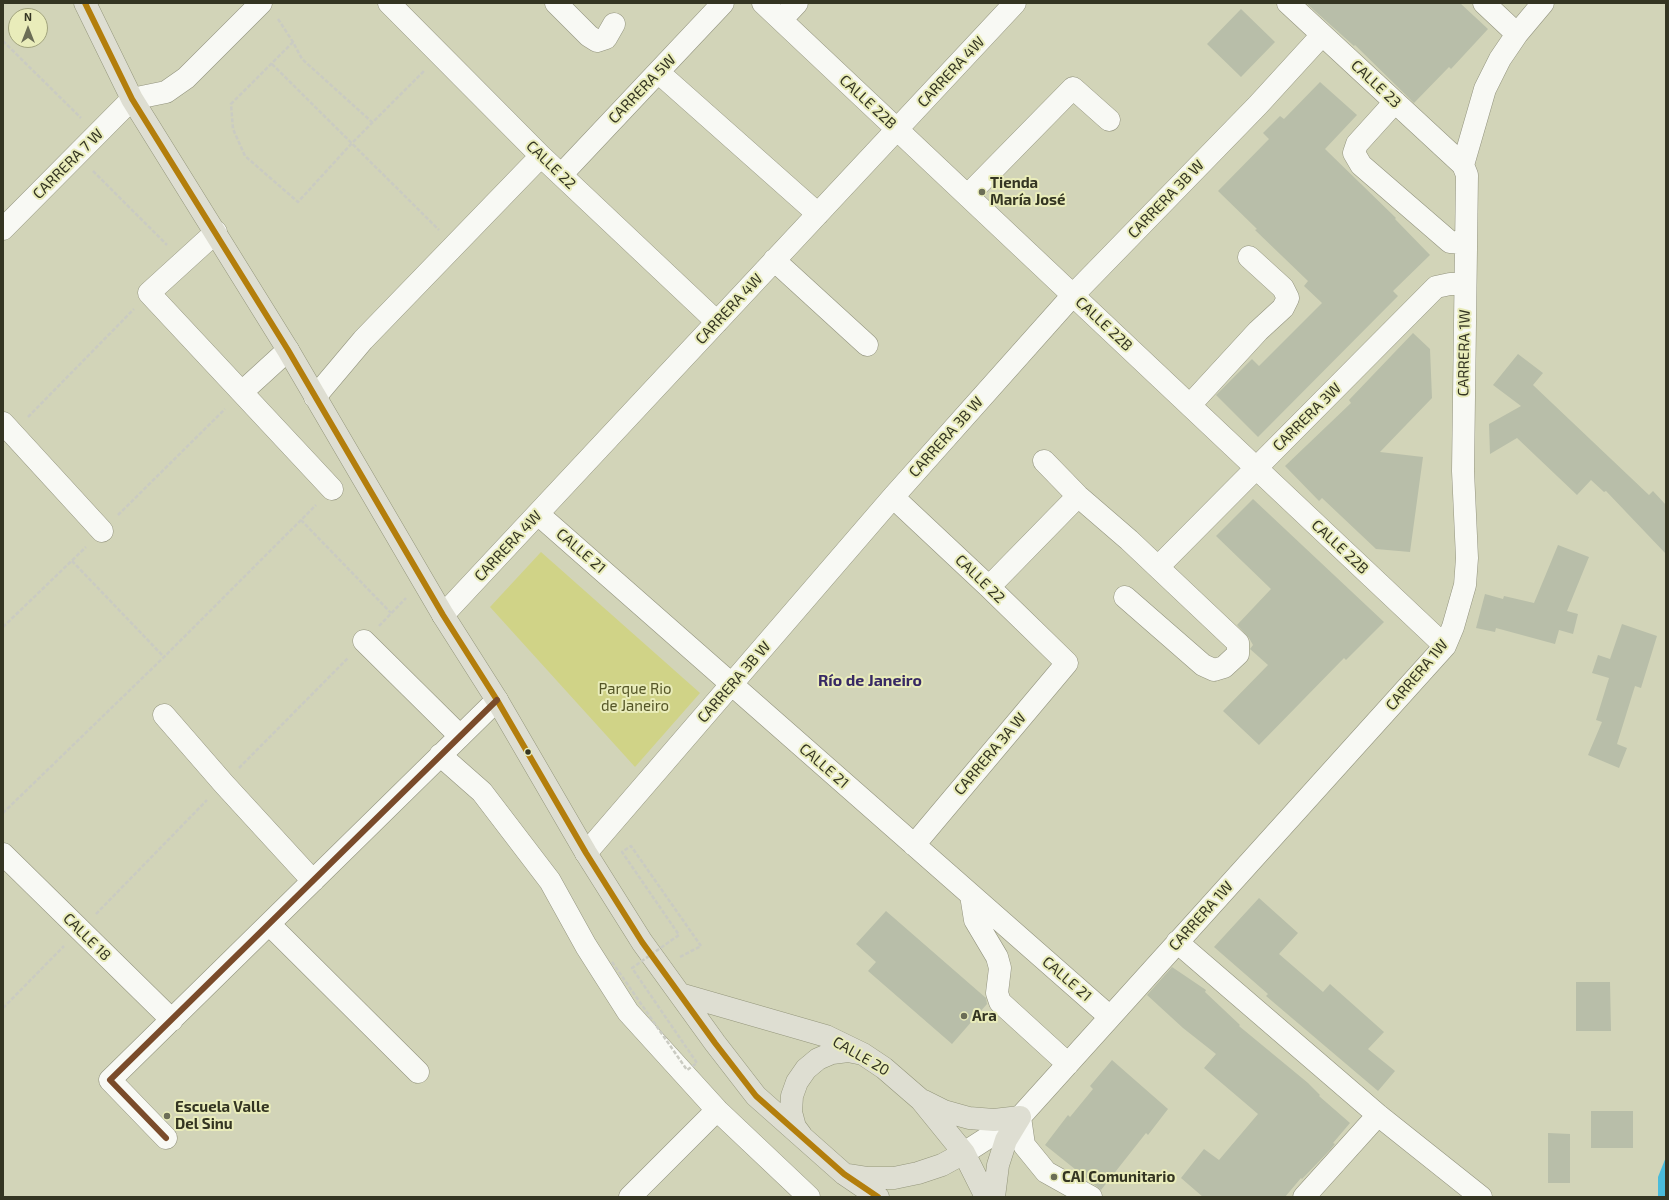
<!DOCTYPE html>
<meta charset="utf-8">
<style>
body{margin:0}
#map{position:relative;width:1669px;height:1200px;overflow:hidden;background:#d2d4b8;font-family:"Exo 2",sans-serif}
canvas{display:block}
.frame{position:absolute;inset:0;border:4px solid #343522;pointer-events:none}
.north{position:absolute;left:8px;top:8px;width:40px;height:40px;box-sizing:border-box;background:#e9ecba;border:1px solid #a1a37d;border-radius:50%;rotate:0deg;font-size:11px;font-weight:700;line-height:16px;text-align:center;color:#343522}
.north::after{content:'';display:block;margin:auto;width:14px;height:18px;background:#6b6d56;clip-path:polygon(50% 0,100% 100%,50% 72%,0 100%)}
</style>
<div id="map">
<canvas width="1669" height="1200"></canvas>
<div class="frame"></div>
<div class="north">N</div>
</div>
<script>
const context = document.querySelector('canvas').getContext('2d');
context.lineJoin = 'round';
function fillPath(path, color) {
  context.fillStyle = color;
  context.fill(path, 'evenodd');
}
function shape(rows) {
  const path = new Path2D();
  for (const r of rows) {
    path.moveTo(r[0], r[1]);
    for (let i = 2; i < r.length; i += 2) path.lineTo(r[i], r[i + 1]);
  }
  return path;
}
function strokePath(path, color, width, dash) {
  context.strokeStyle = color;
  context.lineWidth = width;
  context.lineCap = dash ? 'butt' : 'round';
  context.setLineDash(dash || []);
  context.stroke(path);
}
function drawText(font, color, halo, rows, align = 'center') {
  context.font = font + ' "Exo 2",sans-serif';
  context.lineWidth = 4;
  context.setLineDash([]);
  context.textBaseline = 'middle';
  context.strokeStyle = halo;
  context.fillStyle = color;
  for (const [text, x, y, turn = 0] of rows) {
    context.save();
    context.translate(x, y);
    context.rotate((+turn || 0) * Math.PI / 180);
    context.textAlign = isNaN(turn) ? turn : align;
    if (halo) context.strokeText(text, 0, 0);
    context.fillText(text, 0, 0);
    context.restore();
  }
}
fillPath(shape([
 [541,552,700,693,635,767,490,607]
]), '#d0d387');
fillPath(shape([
 [1666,1157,1666,1197,1658,1197,1658,1177]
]), '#4abcdb');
fillPath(shape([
 [1306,3,1460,3,1488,29,1451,69,1449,67,1414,103,1355,45,1354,46],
 [1241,9,1275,42,1241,77,1207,44],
 [1320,82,1357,115,1325,149,1396,218,1395,219,1430,255,1393,291,1398,296,1258,437,1216,395,1252,359,1259,366,1322,303,1304,286,1308,281,1255,230,1257,229,1218,191,1269,139,1263,133,1280,116,1284,119],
 [1413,333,1430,349,1432,398,1380,452,1423,457,1410,552,1376,549,1322,498,1319,501,1285,466,1351,403,1349,400],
 [1518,354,1543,373,1533,385,1649,495,1653,491,1666,505,1666,554,1606,491,1604,492,1591,480,1577,495,1517,438,1490,454,1489,424,1521,406,1493,385],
 [1253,499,1384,622,1346,660,1344,658,1259,745,1223,711,1268,665,1250,649,1253,645,1249,638,1237,625,1271,589,1216,536],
 [1558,545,1589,557,1567,611,1578,614,1573,634,1559,630,1555,644,1496,628,1495,632,1476,628,1485,594,1503,599,1504,596,1534,603],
 [1622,624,1657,636,1641,688,1635,686,1617,744,1627,748,1619,768,1588,755,1602,722,1596,720,1609,678,1592,673,1598,655,1610,659],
 [1259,898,1298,933,1279,954,1323,992,1330,984,1384,1032,1368,1049,1395,1071,1378,1091,1266,996,1268,994,1214,947],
 [886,911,986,998,987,1004,952,1044,868,971,876,962,856,944],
 [1172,967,1206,990,1205,992,1240,1025,1239,1026,1308,1083,1320,1095,1319,1096,1350,1123,1333,1143,1335,1144,1331,1149,1302,1179,1301,1178,1285,1197,1203,1197,1181,1178,1204,1149,1219,1160,1258,1114,1204,1068,1216,1054,1183,1028,1147,995],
 [1576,982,1610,982,1611,1031,1576,1031],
 [1112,1060,1168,1109,1148,1135,1146,1133,1101,1190,1045,1145,1068,1115,1070,1117,1093,1089,1090,1086],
 [1591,1111,1633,1111,1633,1148,1591,1148],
 [1548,1133,1570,1134,1570,1183,1548,1183]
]), '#b8bea9');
const minor = shape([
 [389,3,541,156,717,322],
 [556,3,589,36,597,41,606,38,614,24],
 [763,3,1445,646],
 [1288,3,1463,165],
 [1484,3,1517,34],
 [781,20,797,3],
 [658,72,818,214],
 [1395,102,1357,144,1354,153,1361,165,1450,242,1466,243],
 [561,175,723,3],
 [968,195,1073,88,1109,120],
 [3,229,132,99,166,92,186,78,261,3],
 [216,232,149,293,332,489],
 [774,260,867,345],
 [242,392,288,350],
 [315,397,363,340,541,156],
 [1190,405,1258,331,1283,308,1288,298,1283,288,1249,257],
 [3,423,102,531],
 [1044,461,1078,496,1129,540,1238,643,1238,654,1224,667,1214,670,1203,665,1125,597],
 [893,497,989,587,1067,663,914,845],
 [538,514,1110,1017],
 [1158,567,1436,287,1450,284,1465,284],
 [989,587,1078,496],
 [443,615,1015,3],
 [364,641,460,736],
 [164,715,224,784,313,881],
 [440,755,482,792,550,881,586,946,628,1012,717,1110,809,1197],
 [586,853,893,497,1073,295,1258,105,1322,35],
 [3,854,172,1020],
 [971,895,975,920,997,957,1000,968,997,993,1000,1002,1068,1064],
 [269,924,418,1072],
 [1177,942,1378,1115,1481,1197],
 [1020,1117,1024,1145,1046,1172,1091,1197],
 [166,1138,110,1080,497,700],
 [964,1153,1020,1117,1445,646,1453,627,1465,585,1467,558,1463,471,1467,175,1463,165,1485,89,1500,59,1517,34,1543,3],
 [630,1197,717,1110],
 [1304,1197,1378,1115]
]);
const major = shape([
 [85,3,132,99,288,350,443,615,497,700,586,853,642,942,715,1043,756,1096,844,1174,878,1197],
 [680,994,826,1036,863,1054,884,1068,921,1100,964,1153,986,1197],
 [924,1101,944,1111,969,1118,994,1120,1020,1117],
 [801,1135,795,1127,791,1112,792,1096,797,1082,806,1069,818,1059,832,1053,848,1051,858,1053],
 [849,1175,868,1178,894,1178,918,1173,942,1165,964,1153],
 [994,1197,998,1165,1006,1140,1020,1117]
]);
strokePath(minor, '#92937e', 23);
strokePath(major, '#94967b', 23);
strokePath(shape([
 [278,19,293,42,302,59,373,123],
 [3,41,81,118],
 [293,42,231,104,233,129,245,156,298,202,352,143,424,71],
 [272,64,439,230],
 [93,171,167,245],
 [28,417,134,309],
 [118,515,225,409],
 [301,520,391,613],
 [72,561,164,657],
 [379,626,406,598],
 [3,627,86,547],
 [239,768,348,658],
 [3,813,164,657,316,505],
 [96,914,207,800],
 [680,957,701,946],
 [3,1008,64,946]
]), '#cacbc2', 2.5, [4, 2]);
strokePath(minor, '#f8f9f4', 22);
strokePath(major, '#deded2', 22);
strokePath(shape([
 [612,962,687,1070,697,1063,632,968,679,935,622,852,631,846,701,946]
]), '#cacbc2', 2.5, [4, 2]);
strokePath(shape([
 [85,3,132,99,288,350,443,615,497,700,586,853,642,942,715,1043,756,1096,844,1174,878,1197]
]), '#b37e0c', 6);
strokePath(shape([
 [166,1138,110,1080,497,700]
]), '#7a4b2a', 6);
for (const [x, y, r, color] of [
 [982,192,4,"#6b6d56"],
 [528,752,3.5,"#343522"],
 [964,1016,4,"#6b6d56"],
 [167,1116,4,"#6b6d56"],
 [1054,1177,4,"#6b6d56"]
]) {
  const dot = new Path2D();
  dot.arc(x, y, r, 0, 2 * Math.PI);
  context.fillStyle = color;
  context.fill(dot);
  strokePath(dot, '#e9ecba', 1.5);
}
drawText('15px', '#343522', '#e9ecba', [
 ["CARRERA 4W",951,72,-47],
 ["CALLE 23",1376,84,43],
 ["CARRERA 5W",642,89,-46],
 ["CALLE 22B",868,102,43],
 ["CARRERA 7 W",68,164,-45],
 ["CALLE 22",551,165,44],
 ["CARRERA 3B W",1166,199,-46],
 ["CARRERA 4W",729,309,-47],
 ["CALLE 22B",1104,324,43],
 ["CARRERA 1W",1464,353,-89],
 ["CARRERA 3W",1307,417,-45],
 ["CARRERA 3B W",946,437,-48],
 ["CARRERA 4W",508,546,-47],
 ["CALLE 22B",1340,547,43],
 ["CALLE 21",581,551,41],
 ["CALLE 22",980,579,44],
 ["CARRERA 1W",1417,675,-50],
 ["CARRERA 3B W",734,682,-49],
 ["CARRERA 3A W",990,754,-50],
 ["CALLE 21",824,766,41],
 ["CARRERA 1W",1201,916,-48],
 ["CALLE 18",87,937,45],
 ["CALLE 21",1067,979,41],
 ["CALLE 20",861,1056,30]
]);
drawText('bold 15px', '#343522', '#e9ecba', [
 ["Tienda",990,183],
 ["María José",990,200],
 ["Ara",972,1016],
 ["Escuela Valle",175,1107],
 ["Del Sinu",175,1124],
 ["CAI Comunitario",1062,1177]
], 'left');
drawText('15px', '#545526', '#e9ecba', [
 ["Parque Rio",635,689],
 ["de Janeiro",635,706]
]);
drawText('bold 16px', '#372964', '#e9ecba', [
 ["Río de Janeiro",870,681]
]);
</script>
